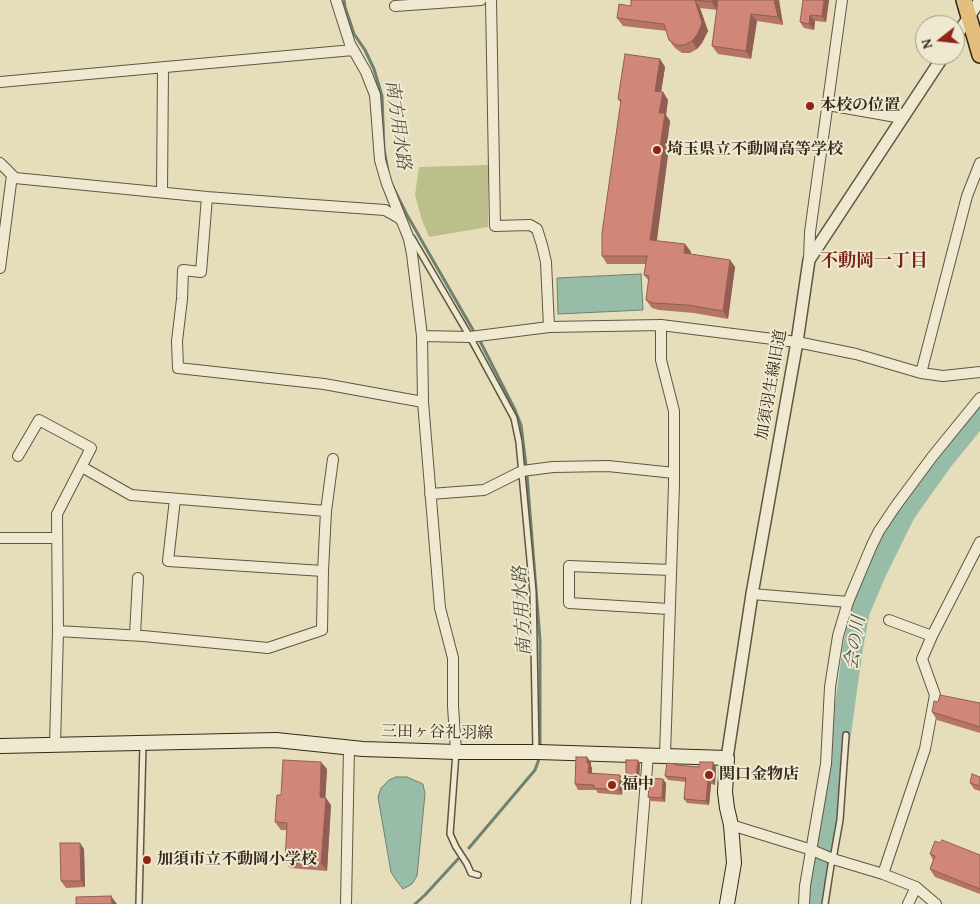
<!DOCTYPE html>
<meta charset="utf-8">
<style>
body{margin:0}
#map{position:relative;width:980px;height:904px;overflow:hidden;background:#e6ddba;font-family:"Gentium Book Plus",serif}
canvas{display:block}
.north{position:absolute;left:915px;top:15px;width:50px;height:50px;box-sizing:border-box;background:#efe9d2;border:1px solid #a49c89;border-radius:50%;rotate:254deg;font-size:14px;font-weight:700;line-height:20px;text-align:center;color:#34281b}
.north::after{content:'';display:block;margin:auto;width:18px;height:22px;background:#8f2418;clip-path:polygon(50% 0,100% 100%,50% 72%,0 100%)}
</style>
<div id="map">
<canvas width="980" height="904"></canvas>
<div class="north">N</div>
</div>
<script>
const context = document.querySelector('canvas').getContext('2d');
context.lineJoin = 'round';
function fillPath(path, color) {
  context.fillStyle = color;
  context.fill(path, 'evenodd');
}
function shape(rows) {
  const path = new Path2D();
  for (const r of rows) {
    path.moveTo(r[0], r[1]);
    for (let i = 2; i < r.length; i += 2) path.lineTo(r[i], r[i + 1]);
  }
  return path;
}
function strokePath(path, color, width, dash) {
  context.strokeStyle = color;
  context.lineWidth = width;
  context.lineCap = dash ? 'butt' : 'round';
  context.setLineDash(dash || []);
  context.stroke(path);
}
function drawText(font, color, halo, rows, align = 'center') {
  context.font = font + ' "Gentium Book Plus","Noto Serif JP",serif';
  context.lineWidth = 4;
  context.setLineDash([]);
  context.textBaseline = 'middle';
  context.strokeStyle = halo;
  context.fillStyle = color;
  for (const [text, x, y, turn = 0] of rows) {
    context.save();
    context.translate(x, y);
    context.rotate((+turn || 0) * Math.PI / 180);
    context.textAlign = isNaN(turn) ? turn : align;
    if (halo) context.strokeText(text, 0, 0);
    context.fillText(text, 0, 0);
    context.restore();
  }
}
fillPath(shape([
 [488,165,488,227,429,237,421,217,415,195,419,167]
]), '#bdbf8a');
const water = shape([
 [641,274,643,310,558,314,557,278,641,274],
 [396,777,407,777,423,784,425,794,417,876,412,884,403,889,396,880,391,872,378,797,381,788,389,780,396,777]
]);
fillPath(water, '#97bda9');
strokePath(water, '#6f8170', 1);
strokePath(shape([
 [344,0,345,7,354,34,365,50,374,69,382,96,384,149,388,171],
 [393,187,407,215,473,330],
 [480,341,515,410,521,425,526,466],
 [527,475,540,640,540,747],
 [469,848,535,770,539,759],
 [415,904,425,895,458,859]
]), '#6f8170', 3);
strokePath(shape([
 [818,904,824,858,823,852,827,834,853,647,860,611,877,571,905,514,942,462,980,415]
]), '#97bda9', 20);
const service = shape([
 [412,238,470,337,514,418,519,442,533,592,536,751],
 [456,752,450,834,456,847,467,864,471,873,478,875],
 [139,904,143,744],
 [825,904,831,865,833,859,840,820,846,735]
]);
const minor = shape([
 [336,0,350,44,366,72,375,95,380,160,387,184,409,239,412,254,422,336,423,402,440,608,453,658,453,706,456,752],
 [491,0,495,226,530,225,537,229,542,245,546,262,549,327],
 [395,6,481,0],
 [0,82,353,50],
 [828,105,902,118],
 [0,163,15,178,207,197,286,203,385,210,399,218,401,220],
 [162,192,163,67],
 [207,197,201,272,183,270,182,299,177,341,178,368,324,384,423,402],
 [809,260,810,232,842,0],
 [0,268,12,175],
 [661,325,661,360,674,411,674,484,665,755],
 [422,336,470,337,549,327,661,325,797,342,856,354,921,373,943,376,980,372],
 [921,373,967,196,980,163],
 [18,456,39,420,91,448,57,514,58,631,55,745],
 [82,467,131,495,326,511],
 [430,494,484,490,522,471,553,467,608,466,674,473],
 [175,499,168,561,323,571],
 [0,538,57,538],
 [752,594,848,602],
 [669,609,569,603,569,566,671,570],
 [58,631,143,636,268,648,322,630,323,571,326,511,333,459],
 [135,635,138,578],
 [932,636,980,542],
 [731,825,812,850,833,859,883,874,916,887,936,904],
 [883,874,925,749,935,695,922,659,932,636,889,620],
 [346,904,349,748],
 [636,904,648,755],
 [804,904,805,886,826,764,830,687,838,636,848,602,872,545,879,531,895,507,932,457,980,398],
 [908,904,916,887]
]);
const tertiary = shape([
 [955,38,980,0],
 [727,758,752,594,797,342,809,260,944,55]
]);
const secondary = shape([
 [0,746,276,740,363,749,456,752,538,752,727,758,725,792,727,808,731,825,734,863,727,904]
]);
const primary = shape([
 [964,0,980,55]
]);
strokePath(service, '#605543', 8);
strokePath(minor, '#605543', 12);
strokePath(tertiary, '#605543', 14);
strokePath(secondary, '#34281b', 16);
strokePath(primary, '#34281b', 18);
strokePath(service, '#efe9d2', 5);
strokePath(minor, '#efe9d2', 10);
strokePath(tertiary, '#efe9d2', 11);
strokePath(secondary, '#efe9d2', 14);
strokePath(primary, '#e3be7d', 15);
fillPath(shape([
 [631,0,779,0,783,25,757,21,751,59,718,54,712,46,717,10,700,8,708,31,702,43,697,49,690,53,682,53,675,48,669,40,667,31,623,26,617,18,631,6],
 [829,0,826,22,815,21,814,30,804,28,800,22],
 [660,59,665,67,661,92,663,92,668,100,666,115,670,121,666,152,668,155,656,241,685,244,691,252,690,254,730,260,735,267,728,319,694,313,659,310,652,308,646,300,649,281,644,275,646,264,607,264,602,256,621,103,618,99],
 [980,703,980,733,937,720,932,712],
 [591,762,591,766,592,768,592,773,623,780,622,795,598,793,596,790,578,790,575,784],
 [640,764,639,780,629,780,626,776],
 [676,764,677,765,699,767,716,767,715,785,711,784,709,805,687,803,684,799,686,782,668,780,665,776],
 [327,769,325,798,331,805,327,871,290,868,285,861,287,830,281,830,275,822,281,795],
 [980,777,980,791,974,789,970,783],
 [666,783,665,802,651,801,648,797],
 [940,843,980,855,980,894,935,877,930,869,933,860,930,854],
 [84,849,85,887,66,888,61,881]
]), '#b47466');
fillPath(shape([
 [695,0,700,8,708,31,702,43,697,49,692,41],
 [712,0,721,0,717,10,711,2],
 [774,0,779,0,783,25,778,17],
 [824,0,829,0,826,22,822,16],
 [751,14,757,21,751,59,746,51],
 [810,15,815,21,814,30,809,24],
 [660,59,665,67,660,99,655,91],
 [663,92,668,100,666,115,670,121,666,152,668,155,656,248,650,240,660,147,659,113],
 [685,244,691,252,690,261,684,253],
 [730,260,735,267,728,319,723,311],
 [587,757,591,762,591,766,592,768,592,778,588,773,587,763],
 [638,760,640,764,639,780,636,776],
 [321,762,327,769,325,805,320,797],
 [713,762,716,767,715,785,712,780],
 [620,775,623,780,622,795,619,790],
 [663,779,666,783,665,802,662,798],
 [708,780,711,784,709,805,706,801],
 [326,798,331,805,327,871,321,863],
 [80,843,84,849,85,887,81,881],
 [111,896,117,904,112,904]
]), '#925e53');
const building = shape([
 [631,0,695,0,702,23,697,35,692,41,684,45,676,45,669,40,664,24,617,18,619,4,631,6,631,0],
 [695,0,712,0,711,2,695,0],
 [718,0,774,0,778,17,751,14,746,51,712,46,718,0],
 [803,0,824,0,822,16,810,15,809,24,800,22,803,0],
 [625,54,660,59,655,91,663,92,659,113,665,113,660,147,663,147,650,240,685,244,684,253,730,260,723,311,688,305,653,303,646,300,649,276,644,275,647,256,602,256,602,233,621,100,618,99,625,54],
 [940,695,980,703,980,727,932,712,934,701,938,702,940,695],
 [576,757,587,757,587,763,589,763,588,773,620,775,619,790,594,788,594,785,575,784,576,757],
 [283,760,321,762,320,797,326,798,321,863,285,861,287,823,275,822,277,795,281,795,283,760],
 [626,760,638,760,636,776,626,776,626,760],
 [700,762,713,762,712,780,708,780,706,801,684,799,686,778,665,776,667,763,676,764,675,765,699,767,700,762],
 [972,774,980,777,980,786,970,783,972,774],
 [650,778,663,779,662,798,648,797,650,778],
 [942,840,980,855,980,889,930,869,935,856,930,854,935,841,940,843,942,840],
 [60,843,80,843,81,881,61,881,60,843],
 [111,896,112,904,76,904,76,897,111,896]
]);
fillPath(building, '#d18777');
strokePath(building, '#925e53', 1);
for (const [x, y, r, color] of [
 [810,106,5,"#8f2418"],
 [657,150,5,"#8f2418"],
 [709,775,5,"#8f2418"],
 [612,785,5,"#8f2418"],
 [147,860,5,"#8f2418"]
]) {
  const dot = new Path2D();
  dot.arc(x, y, r, 0, 2 * Math.PI);
  context.fillStyle = color;
  context.fill(dot);
  strokePath(dot, '#efe9d2', 2);
}
drawText('bold 16px', '#34281b', '#efe9d2', [
 ["本校の位置",820,106],
 ["埼玉県立不動岡高等学校",667,150],
 ["関口金物店",719,775],
 ["福中",622,785],
 ["加須市立不動岡小学校",157,860]
], 'left');
drawText('16px', '#34281b', '#efe9d2', [
 ["加須羽生線旧道",772,385,-80],
 ["三田ヶ谷礼羽線",437,733,1]
]);
drawText('italic 18px', '#4d4d3e', '#efe9d2', [
 ["南方用水路",397,125,82],
 ["南方用水路",523,611,-93],
 ["会の川",856,643,-81]
]);
drawText('bold 18px', '#7a1f14', '#efe9d2', [
 ["不動岡一丁目",874,261]
]);
</script>
